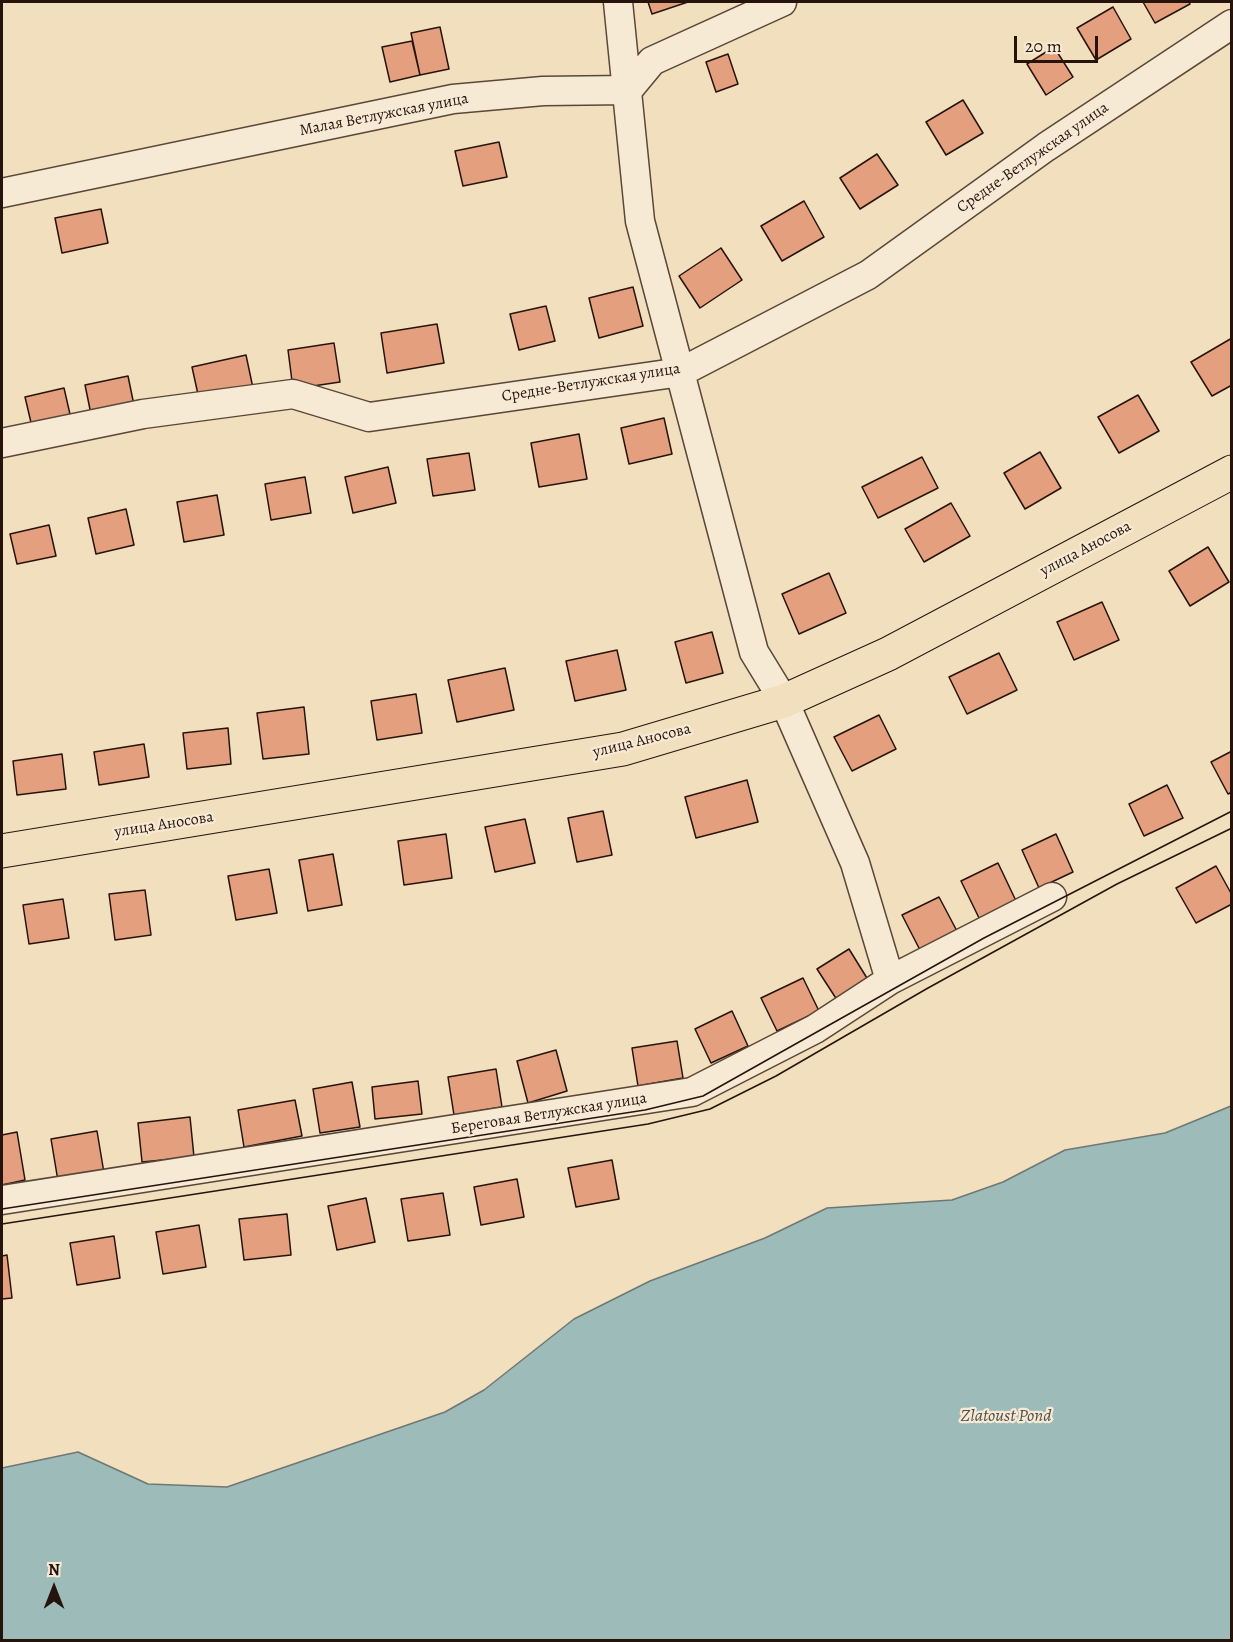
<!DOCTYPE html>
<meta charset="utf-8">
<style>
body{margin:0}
#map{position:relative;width:1233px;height:1642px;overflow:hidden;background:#f2dfbe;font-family:Alegreya,serif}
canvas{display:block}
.frame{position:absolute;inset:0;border:3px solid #26140c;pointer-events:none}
.north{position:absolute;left:24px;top:1558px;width:60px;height:60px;-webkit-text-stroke:4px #f7ead5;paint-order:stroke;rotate:0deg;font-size:16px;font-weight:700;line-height:24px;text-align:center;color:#26140c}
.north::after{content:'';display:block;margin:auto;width:21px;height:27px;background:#26140c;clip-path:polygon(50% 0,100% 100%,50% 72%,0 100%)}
.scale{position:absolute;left:1014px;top:36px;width:84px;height:27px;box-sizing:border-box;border:3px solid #26140c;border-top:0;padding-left:8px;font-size:18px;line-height:21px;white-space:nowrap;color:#26140c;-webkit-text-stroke:4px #f7ead5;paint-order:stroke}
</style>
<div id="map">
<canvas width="1233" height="1642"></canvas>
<div class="frame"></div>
<div class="north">N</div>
<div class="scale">20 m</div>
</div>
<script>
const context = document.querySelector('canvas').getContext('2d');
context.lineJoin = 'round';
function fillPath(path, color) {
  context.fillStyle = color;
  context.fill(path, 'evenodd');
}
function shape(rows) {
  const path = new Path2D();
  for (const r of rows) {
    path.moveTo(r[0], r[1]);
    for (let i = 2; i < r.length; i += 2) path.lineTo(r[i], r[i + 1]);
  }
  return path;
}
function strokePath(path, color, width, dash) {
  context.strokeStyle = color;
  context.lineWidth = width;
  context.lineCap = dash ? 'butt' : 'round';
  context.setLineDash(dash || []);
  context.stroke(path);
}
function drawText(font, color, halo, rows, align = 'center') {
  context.font = font + ' Alegreya,serif';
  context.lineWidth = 4.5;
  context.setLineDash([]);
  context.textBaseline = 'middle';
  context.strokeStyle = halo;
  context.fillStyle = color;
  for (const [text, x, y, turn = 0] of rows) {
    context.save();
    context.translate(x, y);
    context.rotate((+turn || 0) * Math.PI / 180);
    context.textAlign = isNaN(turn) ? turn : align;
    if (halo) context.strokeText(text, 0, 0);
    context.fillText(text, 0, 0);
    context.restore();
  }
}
const water = shape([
 [1231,1106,1231,1640,2,1640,2,1468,78,1452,148,1484,227,1487,445,1412,484,1390,574,1319,650,1281,765,1238,827,1208,952,1200,1003,1182,1065,1150,1165,1133,1231,1106]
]);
fillPath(water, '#9dbbb9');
strokePath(water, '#6d7874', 1.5);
const building = shape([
 [648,2,688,2,652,14,648,2],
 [1143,2,1189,2,1190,4,1155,23,1143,2],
 [1113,7,1131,39,1096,60,1077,28,1113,7],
 [440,27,449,69,420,75,411,33,440,27],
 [412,41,420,75,390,82,382,47,412,41],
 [1054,47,1073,77,1046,95,1027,64,1054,47],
 [728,54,738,84,716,92,706,62,728,54],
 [963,100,983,133,946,155,926,122,963,100],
 [499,142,507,177,463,186,455,151,499,142],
 [877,154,898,185,860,209,840,178,877,154],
 [804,201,824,237,782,261,761,226,804,201],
 [101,209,108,243,62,253,55,218,101,209],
 [721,248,742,280,700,308,679,276,721,248],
 [633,287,643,326,599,338,589,298,633,287],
 [546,306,555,341,519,350,510,314,546,306],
 [437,324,444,363,387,373,381,333,437,324],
 [1232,338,1232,385,1212,396,1191,362,1232,338],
 [334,343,340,382,293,389,288,350,334,343],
 [246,355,253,388,199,399,192,367,246,355],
 [128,376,135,410,92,419,85,385,128,376],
 [64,388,72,423,33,431,25,397,64,388],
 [1138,395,1159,431,1119,453,1098,417,1138,395],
 [664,418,672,454,629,464,621,428,664,418],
 [579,434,587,479,539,487,531,443,579,434],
 [1040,452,1061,488,1025,509,1004,473,1040,452],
 [469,453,475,490,433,496,427,459,469,453],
 [922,457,938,488,878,518,862,487,922,457],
 [388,467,396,503,353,513,345,477,388,467],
 [305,477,311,513,271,520,265,484,305,477],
 [217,495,224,535,184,542,177,502,217,495],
 [951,503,970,536,924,562,905,529,951,503],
 [126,509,134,545,96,554,88,518,126,509],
 [49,525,56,556,17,564,10,534,49,525],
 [1208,547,1229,582,1190,606,1169,571,1208,547],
 [829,573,846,613,799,634,782,594,829,573],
 [1102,602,1119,640,1074,660,1057,622,1102,602],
 [712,632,723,673,686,683,675,642,712,632],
 [617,650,626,690,575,701,566,661,617,650],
 [999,653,1017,690,967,714,949,677,999,653],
 [505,668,514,710,457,722,448,680,505,668],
 [416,694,422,733,377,740,371,701,416,694],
 [304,707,309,754,263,759,257,713,304,707],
 [879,715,896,749,852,771,834,737,879,715],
 [228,728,231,764,187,769,183,733,228,728],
 [144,744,149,777,99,785,94,752,144,744],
 [1232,751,1232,792,1228,794,1211,762,1232,751],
 [62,754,66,789,17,795,13,761,62,754],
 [747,780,758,822,696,838,685,797,747,780],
 [1167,785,1183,818,1144,836,1129,804,1167,785],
 [603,811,612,855,577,862,568,818,603,811],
 [525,819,535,863,495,872,485,827,525,819],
 [446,834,452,878,404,885,398,841,446,834],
 [1056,834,1073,872,1039,888,1022,850,1056,834],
 [333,854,342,905,308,911,299,860,333,854],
 [998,863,1017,903,980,920,961,881,998,863],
 [1216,866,1232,895,1232,904,1196,923,1176,888,1216,866],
 [269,869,277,913,236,920,228,876,269,869],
 [145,890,151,935,115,940,109,894,145,890],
 [939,897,958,933,921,952,902,915,939,897],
 [63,899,69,938,29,944,23,905,63,899],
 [849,949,870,983,839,1003,817,969,849,949],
 [803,978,819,1011,777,1031,761,998,803,978],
 [732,1011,748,1046,711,1063,695,1029,732,1011],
 [677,1041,683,1078,638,1086,632,1048,677,1041],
 [556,1050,567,1091,528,1103,517,1061,556,1050],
 [496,1069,502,1107,454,1115,448,1077,496,1069],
 [418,1081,422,1114,375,1119,372,1087,418,1081],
 [352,1082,360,1127,320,1133,313,1089,352,1082],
 [295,1100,302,1136,244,1147,238,1110,295,1100],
 [190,1117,194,1157,142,1162,138,1123,190,1117],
 [97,1131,104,1173,58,1181,51,1139,97,1131],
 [17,1132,25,1180,2,1185,2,1135,17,1132],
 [612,1160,619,1199,576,1207,568,1168,612,1160],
 [517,1179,524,1217,481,1225,474,1187,517,1179],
 [443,1193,450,1235,408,1241,401,1199,443,1193],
 [366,1198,375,1242,337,1250,328,1206,366,1198],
 [287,1214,291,1255,244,1260,239,1219,287,1214],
 [199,1225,206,1267,163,1274,156,1232,199,1225],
 [114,1236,120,1278,77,1285,70,1243,114,1236],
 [7,1255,12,1298,2,1299,2,1256,7,1255]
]);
fillPath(building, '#e39f7e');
strokePath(building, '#26140c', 1.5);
const minor = shape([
 [618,2,640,221,754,652,784,701,855,863,890,980],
 [2,193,453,99,543,91,628,90,652,61,782,2],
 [2,443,143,414,293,394,369,417,681,372,868,275,1046,147,1232,24],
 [2,1200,692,1092,815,1029,890,980,1052,897]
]);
const major = shape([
 [2,851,623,749,784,701,888,654,1232,472]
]);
strokePath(minor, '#594738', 31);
strokePath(major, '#26140c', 35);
strokePath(minor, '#f7ead5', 28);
strokePath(major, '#f2dfbe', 33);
strokePath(shape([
 [2,1209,645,1110,703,1096,984,938,1232,811],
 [2,1224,648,1124,710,1109,776,1076,928,988,1117,884,1232,828]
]), '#26140c', 1.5);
drawText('16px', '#26140c', '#f7ead5', [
 ["Малая Ветлужская улица",384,115,-11],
 ["Средне-Ветлужская улица",1033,158,-35],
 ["Средне-Ветлужская улица",591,383,-9],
 ["улица Аносова",1086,549,-28],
 ["улица Аносова",642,741,-14],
 ["улица Аносова",164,825,-9],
 ["Береговая Ветлужская улица",549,1114,-9]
]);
drawText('italic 18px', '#504e49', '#f7ead5', [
 ["Zlatoust Pond",1006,1417]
]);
</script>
